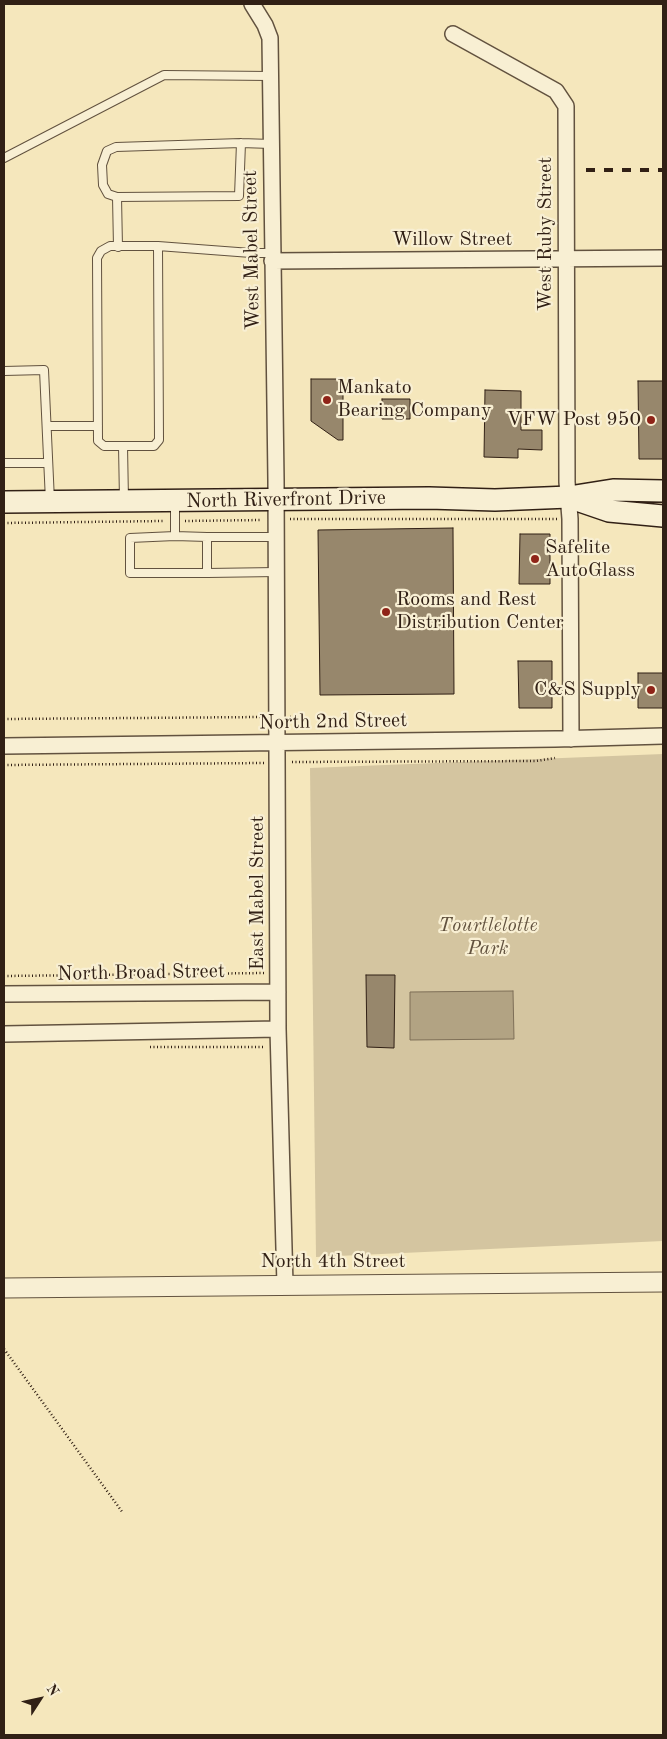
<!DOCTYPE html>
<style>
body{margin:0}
#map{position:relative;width:667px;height:1739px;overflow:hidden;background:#f5e7bc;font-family:"Old Standard TT",serif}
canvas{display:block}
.frame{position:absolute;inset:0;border:5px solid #312015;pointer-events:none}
.north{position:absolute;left:15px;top:1674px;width:50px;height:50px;-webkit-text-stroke:4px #f8efd3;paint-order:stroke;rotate:55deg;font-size:14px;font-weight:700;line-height:20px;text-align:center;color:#312015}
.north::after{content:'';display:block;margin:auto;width:18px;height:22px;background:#312015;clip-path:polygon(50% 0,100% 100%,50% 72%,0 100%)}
</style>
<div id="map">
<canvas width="667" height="1739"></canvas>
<div class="frame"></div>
<div class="north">N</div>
</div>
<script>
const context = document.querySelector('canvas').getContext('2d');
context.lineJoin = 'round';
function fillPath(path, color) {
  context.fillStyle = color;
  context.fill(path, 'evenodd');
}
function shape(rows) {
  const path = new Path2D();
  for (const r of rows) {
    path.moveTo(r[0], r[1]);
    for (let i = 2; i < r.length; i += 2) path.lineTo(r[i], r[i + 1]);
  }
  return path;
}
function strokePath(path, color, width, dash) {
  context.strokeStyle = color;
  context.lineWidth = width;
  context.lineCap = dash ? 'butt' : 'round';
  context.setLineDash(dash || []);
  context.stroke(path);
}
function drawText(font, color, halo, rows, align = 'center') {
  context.font = font + ' "Old Standard TT",serif';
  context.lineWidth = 4.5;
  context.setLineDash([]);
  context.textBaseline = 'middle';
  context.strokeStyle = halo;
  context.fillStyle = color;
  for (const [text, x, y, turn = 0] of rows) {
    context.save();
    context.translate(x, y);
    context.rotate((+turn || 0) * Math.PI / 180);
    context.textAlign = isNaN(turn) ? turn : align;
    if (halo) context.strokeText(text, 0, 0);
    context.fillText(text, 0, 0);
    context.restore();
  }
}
fillPath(shape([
 [663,754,663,1241,316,1257,310,768]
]), '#d4c5a0');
const water = shape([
 [513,991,514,1039,410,1040,410,992,513,991]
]);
fillPath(water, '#b2a383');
strokePath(water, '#7e6f57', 1);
const building = shape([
 [311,379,343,379,343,440,338,440,311,421,311,379],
 [638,381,663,381,663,459,639,459,638,381],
 [485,390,521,391,521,430,542,430,542,450,518,449,518,458,484,457,485,390],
 [382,399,410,399,410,419,382,419,382,399],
 [453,528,454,694,320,695,318,530,453,528],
 [520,534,550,534,550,584,519,584,520,534],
 [518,661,552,661,552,708,519,708,518,661],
 [638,673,663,673,663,708,638,708,638,673],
 [366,975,395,975,394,1048,367,1047,366,975]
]);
fillPath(building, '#97876c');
strokePath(building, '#312015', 1);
const service = shape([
 [241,143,239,196,117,197,108,194,103,185,102,165,107,151,116,147,241,143,271,144],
 [4,158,164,75,270,76],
 [117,197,118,247],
 [158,246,251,253,272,253],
 [4,371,44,370,50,501],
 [47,426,98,426],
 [123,446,104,446,98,441,97,258,101,251,110,246,158,246,159,440,154,446,123,446,124,500],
 [4,463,48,463],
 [175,501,175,536,207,537,207,573,130,573,130,538,175,536],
 [207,537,276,537],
 [207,573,277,572]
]);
const minor = shape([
 [252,4,265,25,270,38,276,480,278,1029,285,1285],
 [453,34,556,91,566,106,567,482,570,519,571,739],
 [272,261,663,258],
 [4,746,555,739,663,736],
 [4,994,278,992],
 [4,1034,278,1029]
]);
const tertiary = shape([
 [4,1288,663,1282]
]);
const secondary = shape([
 [571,498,609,511,663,516],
 [4,502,429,498,495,500,569,497,613,490,663,491]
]);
strokePath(service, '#62523f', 10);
strokePath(minor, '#62523f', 18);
strokePath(tertiary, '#62523f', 21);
strokePath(secondary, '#312015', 24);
strokePath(shape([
 [290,519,557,519],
 [185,521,262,520],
 [4,523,164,521],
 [290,717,304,717],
 [4,719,262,717],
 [292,762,536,761,555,758],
 [4,765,264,763],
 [4,976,265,973],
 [150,1047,265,1047],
 [4,1349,123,1513]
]), '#312015', 2.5, [1, 2.5]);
strokePath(service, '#f8efd3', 8);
strokePath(minor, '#f8efd3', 15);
strokePath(tertiary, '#f8efd3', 19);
strokePath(secondary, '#f8efd3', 21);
strokePath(shape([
 [586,170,663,170]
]), '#312015', 4, [9, 9]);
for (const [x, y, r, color] of [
 [327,400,5,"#8f2418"],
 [651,420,5,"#8f2418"],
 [535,559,5,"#8f2418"],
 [386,612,5,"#8f2418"],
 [651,690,5,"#8f2418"]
]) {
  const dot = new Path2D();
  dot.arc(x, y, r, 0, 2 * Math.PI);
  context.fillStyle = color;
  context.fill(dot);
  strokePath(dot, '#f8efd3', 2);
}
drawText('20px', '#312015', '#f8efd3', [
 ["West Ruby Street",546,234,-90],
 ["Willow Street",452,240],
 ["West Mabel Street",252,250,-91],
 ["North Riverfront Drive",286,500,-1],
 ["North 2nd Street",333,722,-1],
 ["East Mabel Street",258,893,-90],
 ["North Broad Street",141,973,-1],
 ["North 4th Street",333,1262]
]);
drawText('20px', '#312015', '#f8efd3', [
 ["Mankato",337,388],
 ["Bearing Company",337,411],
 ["VFW Post 950",641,420,"right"],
 ["Safelite",545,548],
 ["AutoGlass",545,571],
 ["Rooms and Rest",396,600],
 ["Distribution Center",396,623],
 ["C&S Supply",641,690,"right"]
], 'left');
drawText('italic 20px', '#62523f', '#f8efd3', [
 ["Tourtlelotte",488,926],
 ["Park",488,949]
]);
</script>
